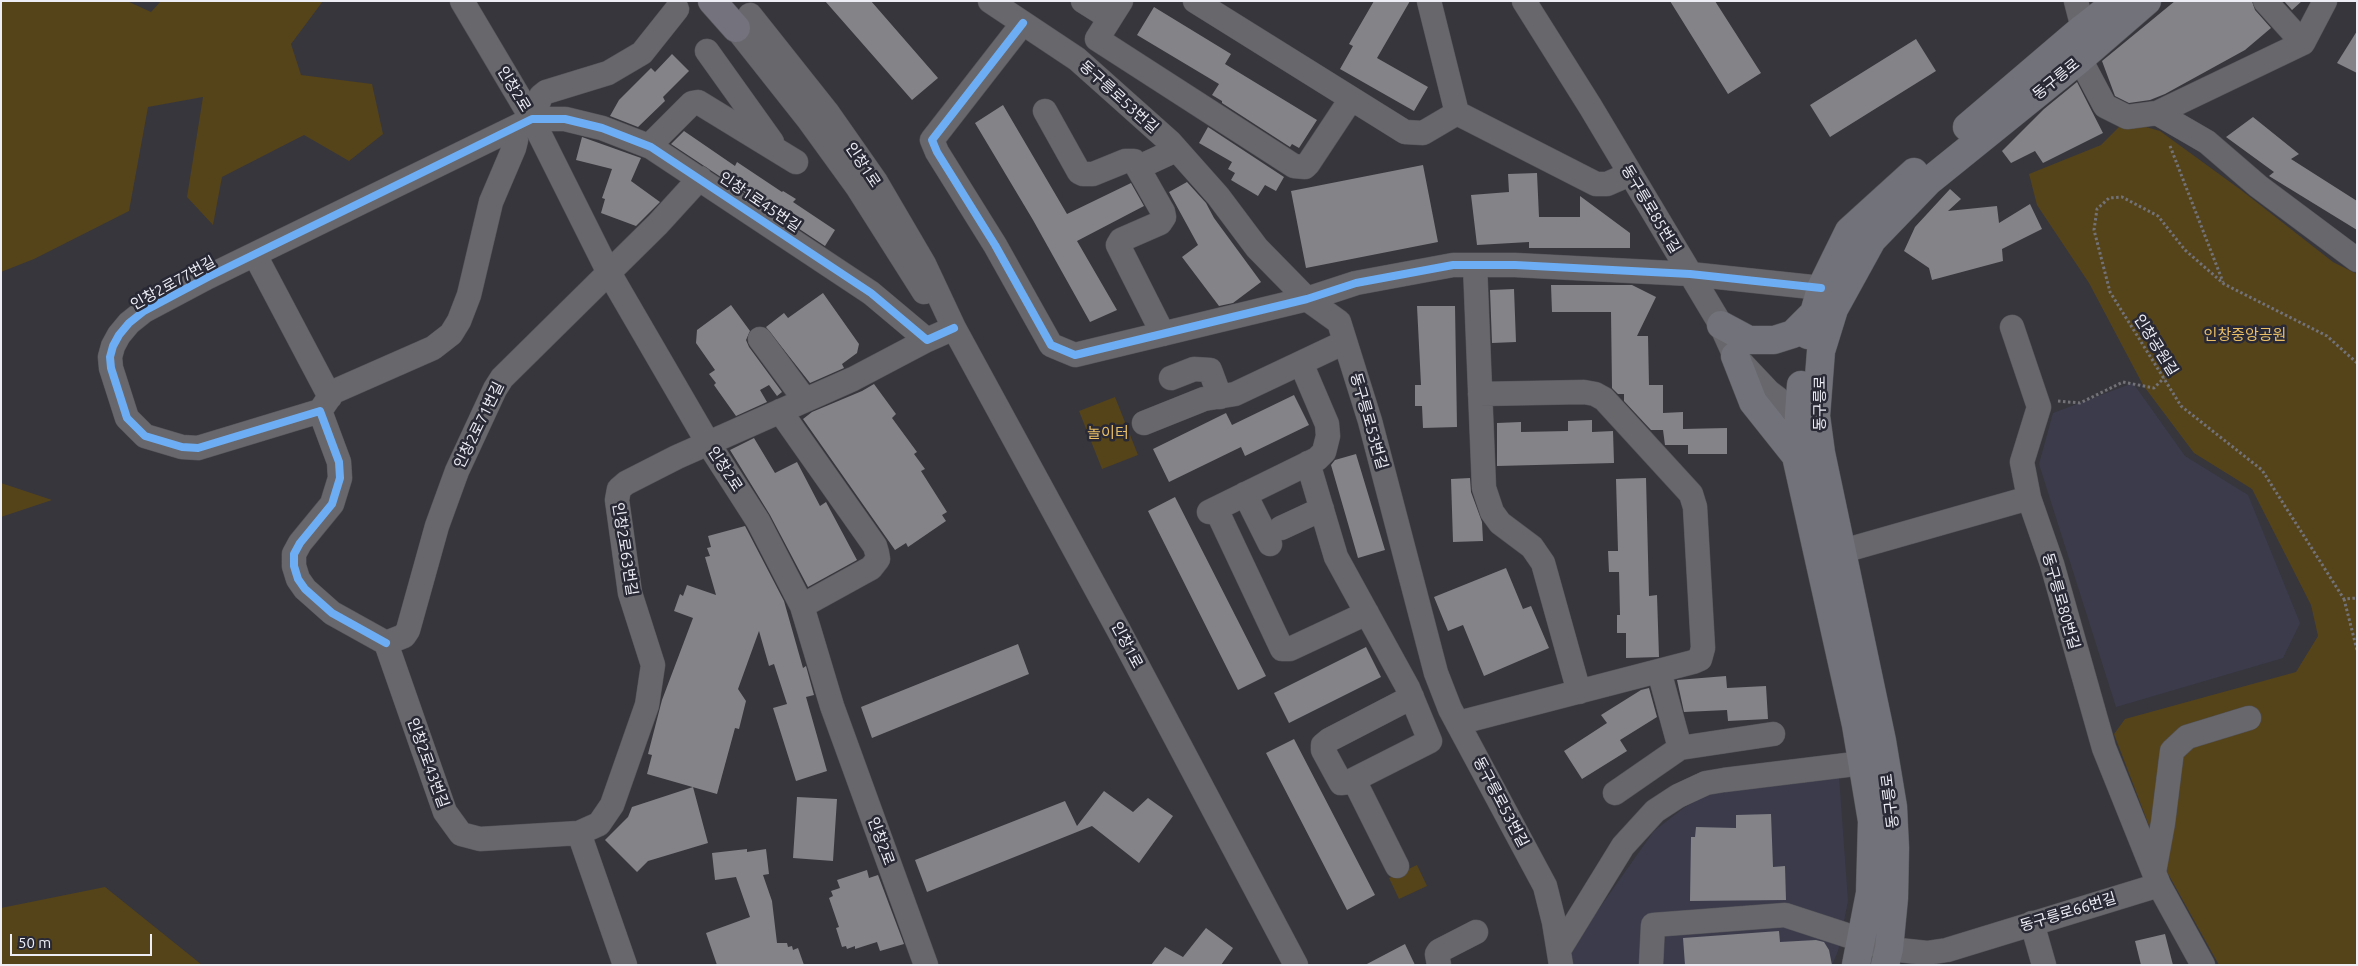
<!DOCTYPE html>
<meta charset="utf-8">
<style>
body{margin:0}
#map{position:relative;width:2358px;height:966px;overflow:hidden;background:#36363c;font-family:Ubuntu,sans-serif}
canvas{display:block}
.frame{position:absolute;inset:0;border:2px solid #ededf6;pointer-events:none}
.scale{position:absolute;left:10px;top:934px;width:142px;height:22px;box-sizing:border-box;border:2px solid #ededf6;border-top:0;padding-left:6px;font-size:15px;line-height:18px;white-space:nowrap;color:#ededf6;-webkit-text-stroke:4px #292935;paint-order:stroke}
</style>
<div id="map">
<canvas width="2358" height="966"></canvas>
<div class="frame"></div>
<div class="scale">50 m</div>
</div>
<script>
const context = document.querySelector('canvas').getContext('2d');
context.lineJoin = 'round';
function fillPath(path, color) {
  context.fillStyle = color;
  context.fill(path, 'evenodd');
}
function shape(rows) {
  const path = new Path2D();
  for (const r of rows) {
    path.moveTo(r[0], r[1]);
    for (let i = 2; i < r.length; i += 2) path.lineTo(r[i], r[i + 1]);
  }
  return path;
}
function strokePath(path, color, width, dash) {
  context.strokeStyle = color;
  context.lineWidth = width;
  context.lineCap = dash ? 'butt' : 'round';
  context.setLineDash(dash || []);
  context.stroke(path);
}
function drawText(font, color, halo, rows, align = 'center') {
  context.font = font + ' Ubuntu,"Noto Sans KR",sans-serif';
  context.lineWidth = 5;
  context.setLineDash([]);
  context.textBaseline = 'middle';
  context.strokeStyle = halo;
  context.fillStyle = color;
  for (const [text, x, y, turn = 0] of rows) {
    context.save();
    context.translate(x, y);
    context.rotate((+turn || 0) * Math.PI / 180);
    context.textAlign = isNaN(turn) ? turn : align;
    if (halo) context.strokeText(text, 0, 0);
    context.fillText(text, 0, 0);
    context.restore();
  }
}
fillPath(shape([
 [2133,383,2185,456,2248,495,2300,623,2283,658,2116,707,2039,464,2053,413],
 [1839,776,1848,901,1838,951,1832,965,1572,965,1569,951,1654,831,1685,807,1716,790]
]), '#3c3b4c');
fillPath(shape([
 [1,1,127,1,151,12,161,1,323,1,291,44,301,75,372,84,383,134,349,161,304,135,222,177,213,225,187,197,203,97,148,107,129,211,34,259,1,272],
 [2125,121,2160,131,2241,190,2333,262,2357,274,2357,965,2219,965,2166,870,2114,734,2125,719,2296,672,2318,636,2311,605,2252,489,2194,453,2143,385,2089,283,2037,205,2029,174,2101,145],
 [1115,397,1138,455,1102,469,1079,411],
 [1,483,52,500,1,517],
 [1417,865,1427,886,1399,899,1389,878],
 [105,887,202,965,1,965,1,908]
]), '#55431a');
fillPath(shape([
 [825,1,871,1,938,78,912,100],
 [1374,1,1410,1,1377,58,1428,87,1414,111,1340,69,1353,46,1349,44],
 [1670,1,1715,1,1761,73,1728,94],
 [2175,1,2252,1,2255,10,2271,28,2245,50,2165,94,2150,100,2129,103,2115,96,2102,61],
 [2284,1,2302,1,2292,10],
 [1154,7,1231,54,1225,64,1317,120,1299,148,1292,144,1290,147,1222,103,1222,101,1212,95,1219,84,1137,35],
 [2357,31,2357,73,2337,63],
 [1916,39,1936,71,1830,137,1810,105],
 [672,54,689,71,663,97,665,101,638,127,610,116,619,100,651,68,655,72],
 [2077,82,2103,133,2043,163,2035,151,2011,163,2002,151,2044,109],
 [1003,105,1067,214,1131,183,1144,206,1077,241,1117,310,1090,322,1033,220,975,123],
 [2253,117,2299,154,2291,159,2357,201,2357,230,2269,176,2274,172,2226,137],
 [1208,127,1284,177,1276,191,1265,185,1258,196,1231,180,1235,173,1228,169,1232,162,1199,143],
 [684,131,735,166,737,162,782,192,783,191,796,199,793,202,835,230,825,246,671,144],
 [582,137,641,158,631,181,660,202,636,226,601,213,605,199,602,198,612,169,576,160],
 [1423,165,1438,242,1306,268,1291,191],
 [1537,173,1539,217,1580,217,1580,196,1630,233,1630,248,1529,248,1529,242,1477,245,1471,195,1509,192,1508,174],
 [1187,182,1206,203,1214,218,1261,282,1233,303,1219,306,1182,257,1198,245,1169,192],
 [1950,189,1961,199,1948,211,1997,206,1999,223,2030,204,2042,229,2002,249,2003,261,1932,280,1929,268,1904,251,1915,227],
 [1551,285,1632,285,1656,297,1637,336,1648,336,1649,385,1663,385,1663,413,1683,412,1683,429,1727,428,1727,454,1688,454,1688,445,1665,445,1663,430,1651,430,1624,401,1624,394,1618,394,1612,388,1611,312,1552,312],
 [1514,289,1516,342,1492,343,1490,290],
 [823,293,859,344,857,353,842,364,844,368,810,383,766,327,784,313,788,318],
 [731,305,750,331,746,340,749,347,782,392,777,396,769,385,760,390,767,402,736,416,714,385,716,383,709,374,715,370,696,343,697,330],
 [1417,306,1455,306,1457,427,1423,428,1422,406,1415,406,1415,385,1421,385],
 [874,384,896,414,892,418,917,452,914,454,925,469,921,471,947,512,942,515,946,521,908,547,906,543,895,550,803,419,812,412,862,391],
 [1294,395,1309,425,1245,456,1241,447,1169,482,1153,449,1226,413,1232,425],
 [1592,420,1592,432,1613,431,1614,463,1497,466,1497,423,1521,422,1521,432,1568,431,1568,421],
 [754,438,775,473,797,462,820,506,826,502,857,560,808,587,770,515,730,450],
 [1356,454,1385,550,1358,558,1331,465,1335,460],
 [1470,478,1471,492,1482,522,1483,541,1453,542,1451,479],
 [1646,478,1649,596,1657,595,1659,657,1626,658,1626,633,1617,633,1617,615,1620,615,1619,572,1609,572,1608,551,1618,551,1616,479],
 [1175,497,1266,676,1238,690,1148,511],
 [745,526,784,601,803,668,806,666,814,695,806,697,827,771,796,781,773,708,787,704,774,664,769,666,759,631,738,689,746,701,739,729,735,728,717,794,647,774,652,755,648,754,662,700,693,618,674,611,680,594,683,596,687,585,716,595,705,557,710,556,707,548,711,547,708,536],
 [1506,568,1523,609,1531,606,1549,648,1484,676,1463,625,1448,631,1434,597],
 [1018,644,1029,674,872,738,861,707],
 [1366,647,1381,677,1289,723,1274,693],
 [1726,676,1727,688,1766,686,1768,719,1728,721,1727,710,1684,712,1677,680],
 [1649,688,1657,717,1620,740,1627,751,1582,779,1564,751,1607,723,1601,715,1641,690],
 [1294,739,1375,895,1347,910,1266,753],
 [693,787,708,843,648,861,637,872,605,840,628,817,632,807],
 [1104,791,1133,812,1148,798,1173,816,1139,863,1092,826,927,892,915,860,1065,801,1077,826],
 [797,797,837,799,833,861,793,858],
 [1771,814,1773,867,1785,866,1786,900,1690,901,1691,837,1695,837,1696,827,1736,828,1736,815],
 [747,849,747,852,766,849,769,874,763,875,772,901,777,943,787,943,788,947,792,946,793,950,798,948,804,965,717,965,706,933,750,917,736,877,715,880,712,853],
 [867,870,869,878,878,875,904,944,880,951,877,942,855,949,855,946,847,949,846,946,842,947,836,928,839,927,829,898,833,896,831,891,840,888,837,880],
 [1206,928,1233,948,1221,965,1151,965,1165,947,1183,957],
 [1779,931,1780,942,1816,940,1824,942,1829,950,1832,965,1685,965,1683,938],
 [2165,934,2173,965,2141,965,2135,941],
 [1405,944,1415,965,1365,965]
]), '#838388');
const minor = shape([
 [462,1,532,119,608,271,708,443,758,521,802,606,832,706,926,965],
 [990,1,1077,59,1170,142,1218,196,1257,248,1307,299,1339,322,1370,421,1436,673,1450,709,1545,886,1554,922,1561,965],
 [1083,1,1110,18],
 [1121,1,1097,39,1294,166,1305,167,1308,164,1351,99],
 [1195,1,1405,132,1423,133,1457,113],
 [1429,1,1457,113,1596,184,1607,184,1630,174],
 [1524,1,1590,106,1721,325,1735,356,1769,392,1798,414,1815,416],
 [2076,1,2083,28],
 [2265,1,2303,43],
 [750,15,827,112,876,182,924,264,954,328,1118,629,1296,965],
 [1023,23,932,140,937,152,995,245,1051,345,1075,355,1307,299,1356,283,1453,265,1515,265,1690,274,1821,288],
 [736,28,808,119,858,188,924,292],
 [707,51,772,142],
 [2080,59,2105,106,2127,117,2157,113,2303,43,2325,1],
 [1045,111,1079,172,1083,174,1093,174,1125,161,1134,161,1163,212,1164,217,1160,223,1121,240,1118,245,1163,334],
 [2157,113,2207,142,2258,186,2357,260],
 [532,119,541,96,546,92,608,73,642,53,677,9],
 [649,146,692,103,698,102,796,162],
 [1139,167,1176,150],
 [255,255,330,397],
 [1475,265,1484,488,1492,512,1500,523,1532,547,1543,563,1579,692],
 [2012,327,2039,407,2022,462,2029,498],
 [760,339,805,400],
 [1171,378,1194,369,1210,370,1220,397],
 [320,411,333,392,433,348,451,334,459,321,469,295,491,202,514,148,516,140,513,129],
 [780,411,875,546,877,553,878,559,871,568,802,606],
 [1144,423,1204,399,1235,394,1345,342],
 [1308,463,1336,557,1408,688,1430,741,1349,782,1341,783,1323,750,1323,745,1329,740,1412,697],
 [1245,494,1270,544],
 [1216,509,1282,649,1290,649,1367,613],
 [1209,512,1317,459,1324,452,1328,436,1327,424,1301,363],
 [1281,528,1322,509],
 [1843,551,2029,498,2052,564,2104,748,2159,885],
 [386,643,332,613,305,589,298,579,294,566,294,554,300,543,332,504,340,478,339,462,320,411,198,448,182,447,145,436,127,418,111,368,110,357,113,346,119,335,129,323,144,311,208,277,532,119,565,119,602,128,651,147,871,293,927,340,954,328],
 [386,643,404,636,408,630,437,526,457,471,495,389,502,378,658,224,700,178],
 [386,643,445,812,461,834,480,839,579,833,625,965],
 [1659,671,1680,748],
 [1458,723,1693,662,1700,659,1703,648,1695,507,1691,494,1604,399,1595,394,1584,392,1480,394],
 [1354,780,1397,866],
 [1615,793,1680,748,1773,734],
 [579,833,599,824,612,805,647,705,653,665,630,593,617,500,619,489,626,483,677,457,853,379,927,340],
 [2154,872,2163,823,2172,751,2187,737,2249,718],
 [2032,923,2044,965],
 [1559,950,1623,846,1655,811,1678,796,1706,783,1724,780,1863,763],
 [1439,965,1437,954,1439,951,1476,932],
 [1651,965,1653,925,1785,915,1889,949,1927,953,1947,950,2159,885,2203,965]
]);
const major = shape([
 [1967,127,2083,28,2118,1],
 [1721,325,1749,340,1774,340,1793,334,1813,314],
 [1808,335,1821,288,1849,231,1914,172],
 [1735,356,1753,402,1796,456],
 [1801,385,1796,456,1856,725,1872,821,1870,893,1856,965],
 [1885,965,1889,949,1894,898,1895,848,1893,807,1882,741,1821,453,1816,416,1821,351,1834,309,1872,240,1929,181,2080,59,2147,1]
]);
const highway = shape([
 [712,1,736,28]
]);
strokePath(minor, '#54545a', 25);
strokePath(major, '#54545a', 29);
strokePath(highway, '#54545a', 29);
strokePath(shape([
 [2170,146,2223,282],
 [2357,363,2327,336,2224,284,2185,250,2158,216,2122,197,2109,198,2097,209,2094,230,2110,292,2181,406,2262,470,2344,599,2357,598],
 [2058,401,2080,403,2123,382,2154,388,2164,378],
 [2344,599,2357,650]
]), '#727277', 3, [2.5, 2.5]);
strokePath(minor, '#67676c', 24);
strokePath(major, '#72727b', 28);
strokePath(highway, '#73727d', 28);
strokePath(shape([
 [1023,23,932,140,937,152,995,245,1051,345,1075,355,1307,299,1356,283,1453,265,1515,265,1690,274,1821,288],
 [386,643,332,613,305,589,298,579,294,566,294,554,300,543,332,504,340,478,339,462,320,411,198,448,182,447,145,436,127,418,111,368,110,357,113,346,119,335,129,323,144,311,208,277,532,119,565,119,602,128,651,147,871,293,927,340,954,328]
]), '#6dadf4', 8);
drawText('15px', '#ededf6', '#292935', [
 ["동구릉로",2056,79,-39],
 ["인창2로",514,89,59],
 ["동구릉로53번길",1119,97,42],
 ["인창1로",863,165,56],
 ["인창1로45번길",760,202,34],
 ["동구릉로85번길",1651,209,59],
 ["인창2로77번길",173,283,-29],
 ["인창공원길",2156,345,58],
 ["동구릉로",1820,403,-90],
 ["동구릉로53번길",1369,421,74],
 ["인창2로71번길",479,425,-64],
 ["인창2로",725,469,57],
 ["인창2로63번길",625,549,81],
 ["동구릉로80번길",2061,601,74],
 ["인창1로",1127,645,62],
 ["인창2로43번길",428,763,70],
 ["동구릉로",1890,801,-97],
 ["동구릉로53번길",1501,802,62],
 ["인창2로",881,841,70],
 ["동구릉로66번길",2068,912,-17]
]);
drawText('15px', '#eabf65', '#292935', [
 ["인창중앙공원",2245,335],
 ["놀이터",1108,433]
]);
</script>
